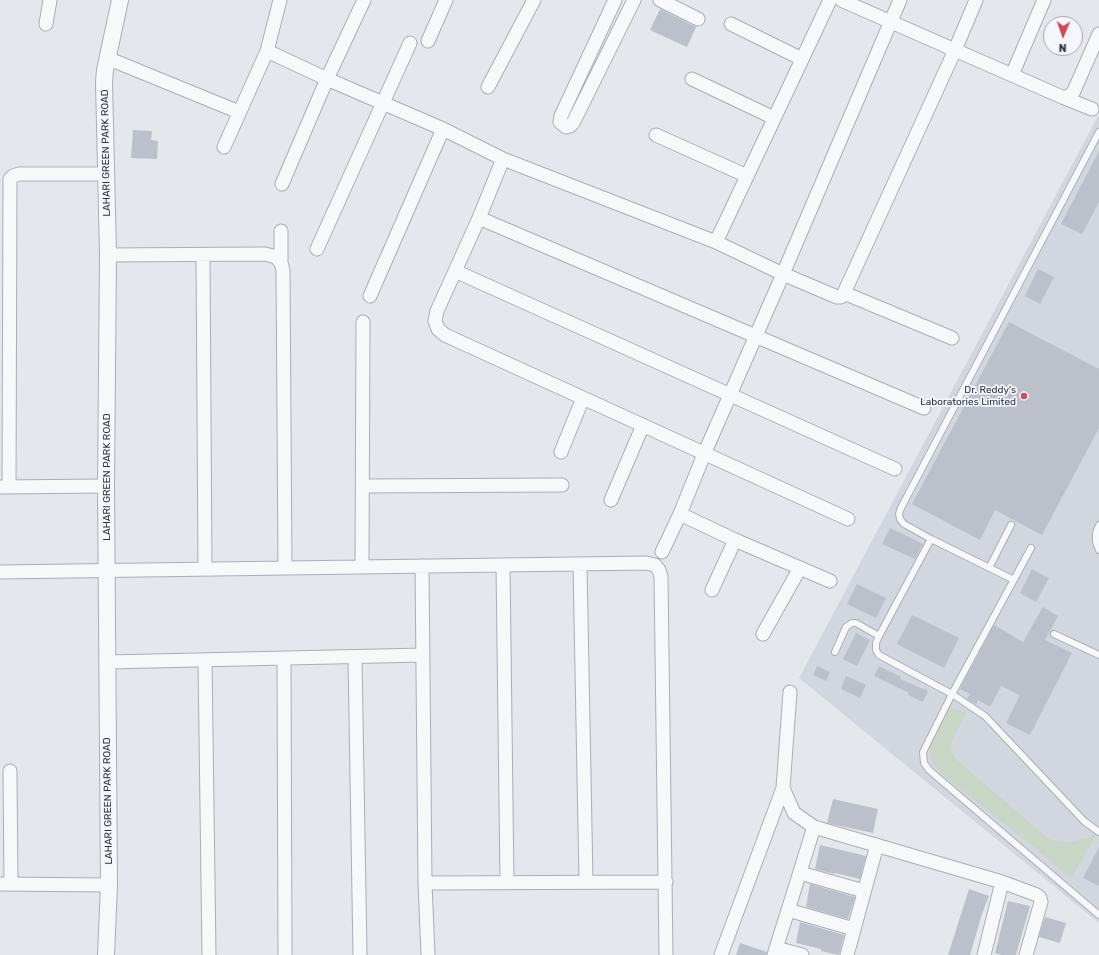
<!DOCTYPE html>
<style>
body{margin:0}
#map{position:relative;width:1099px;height:955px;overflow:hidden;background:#e4e7ec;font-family:Rubik,sans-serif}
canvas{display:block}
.north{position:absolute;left:1043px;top:16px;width:40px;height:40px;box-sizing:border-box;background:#f4f6f9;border:1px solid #a4a8b1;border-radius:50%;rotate:182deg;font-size:11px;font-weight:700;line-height:16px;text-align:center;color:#2b3445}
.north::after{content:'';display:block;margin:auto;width:14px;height:18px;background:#d1495b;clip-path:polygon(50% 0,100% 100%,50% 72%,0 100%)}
</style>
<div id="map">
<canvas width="1099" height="955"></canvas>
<div class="north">N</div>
</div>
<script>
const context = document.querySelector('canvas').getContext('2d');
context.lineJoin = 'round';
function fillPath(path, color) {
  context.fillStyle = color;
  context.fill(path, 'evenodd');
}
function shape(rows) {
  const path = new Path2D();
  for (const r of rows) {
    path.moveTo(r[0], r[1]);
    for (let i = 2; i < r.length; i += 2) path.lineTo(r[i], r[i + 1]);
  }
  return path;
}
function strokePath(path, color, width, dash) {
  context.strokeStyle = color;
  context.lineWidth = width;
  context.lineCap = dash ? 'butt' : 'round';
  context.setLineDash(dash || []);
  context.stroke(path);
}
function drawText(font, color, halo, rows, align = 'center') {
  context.font = font + ' Rubik,sans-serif';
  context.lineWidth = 3.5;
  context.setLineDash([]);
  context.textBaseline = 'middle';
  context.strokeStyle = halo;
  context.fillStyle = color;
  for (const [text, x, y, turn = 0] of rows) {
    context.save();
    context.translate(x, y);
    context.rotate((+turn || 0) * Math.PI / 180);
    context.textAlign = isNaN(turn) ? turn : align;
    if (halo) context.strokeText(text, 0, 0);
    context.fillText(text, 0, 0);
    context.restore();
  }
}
fillPath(shape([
 [1099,114,1099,923,799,678]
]), '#d2d6de');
fillPath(shape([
 [949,706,966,713,951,743,952,753,958,761,1049,839,1061,842,1072,842,1097,834,1071,879,1034,847,948,779,938,770,933,763,930,756,930,746]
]), '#c9d6c5');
fillPath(shape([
 [660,9,696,27,687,47,650,30],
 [133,130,152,131,151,140,158,141,157,159,131,158],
 [1099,151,1099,202,1082,234,1061,224],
 [1038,269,1054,277,1040,304,1025,296],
 [1009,322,1099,369,1099,428,1042,535,995,510,980,540,912,504],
 [890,528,923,544,915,559,882,544],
 [1032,569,1049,578,1036,602,1020,593],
 [857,584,886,598,876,618,847,604],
 [1043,607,1058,616,1045,640,1072,653,1030,735,1006,723,1020,695,1001,686,990,707,978,700,976,704,967,699,970,694,960,689,994,625,1023,642],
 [912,615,959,638,944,668,897,644],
 [856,633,870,640,857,666,843,659],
 [817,666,830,672,826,681,813,675],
 [879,666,901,677,900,679,928,691,923,702,908,695,909,693,874,676],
 [846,676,866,685,860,698,841,689],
 [833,799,878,809,873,833,827,823],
 [820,845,866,856,860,879,835,873,834,874,815,869],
 [1099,847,1099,886,1083,878],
 [810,884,855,897,848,919,806,907],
 [969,889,989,896,982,914,970,955,948,955],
 [1008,901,1030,906,1016,955,1001,955,995,953],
 [1045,917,1066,923,1060,943,1039,937],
 [800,922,844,935,839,955,821,951,821,949,796,943],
 [740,943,767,952,766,955,736,955]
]), '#bbc0ca');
const service = shape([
 [1099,525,1096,533,1096,542,1099,550],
 [931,539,904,524,900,519,899,514,901,508,1099,132],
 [1031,548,952,694,923,752,924,763,929,770,1099,915],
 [989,568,1011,525],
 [1014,580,931,539,879,636,876,643,876,650,879,655,952,694,985,716,1084,821,1099,832],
 [1054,634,1099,655],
 [835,652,846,627,852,623,856,623,879,636]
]);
const minor = shape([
 [364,0,327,79,443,129,503,159,716,242,783,274,837,297,841,297,844,293,955,50,976,0],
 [615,0,561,116,560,122,566,127,570,126,573,123,634,0],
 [660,0,698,19],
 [841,0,1062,97,1067,97,1073,93,1099,34],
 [46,24,50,0],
 [731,24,802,59],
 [428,41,446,0],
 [267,51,327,79,282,184],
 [107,58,239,112],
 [1012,75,1044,0],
 [692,79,774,118],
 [488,87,534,0],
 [1062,97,1092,109],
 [656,135,747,176],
 [224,147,267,51,280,0],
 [503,159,479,218,437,311,435,321,438,329,445,335,848,519],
 [479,218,924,408],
 [716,242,830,0],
 [317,249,410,43],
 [108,255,265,254,276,257,281,263,283,270,285,568],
 [203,255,205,569],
 [281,263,281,231],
 [455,271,895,469],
 [844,293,952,338],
 [370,296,443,129],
 [561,452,583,398],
 [363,486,562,485],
 [0,487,106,486],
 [9,487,10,179,13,176,19,174,106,174],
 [611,500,643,425],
 [662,552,680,514],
 [580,564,586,882],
 [503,565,507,882],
 [422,566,425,883,428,955],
 [362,567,363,322],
 [0,572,646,563,655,565,659,570,661,577,666,955],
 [830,581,735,540,680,514,705,452,783,274,900,0],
 [712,590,735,540],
 [763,634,800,568],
 [355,657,360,955],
 [284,658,285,955],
 [205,660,209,955],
 [107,662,423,655],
 [790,692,783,788,794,813,814,827,1002,882,1037,895,1040,898,1041,902,1026,955],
 [10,771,11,884],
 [800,873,864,891],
 [425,883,666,882],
 [0,884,109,885],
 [788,910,854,929],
 [776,948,802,955],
 [721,955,783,788],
 [774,955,814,827],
 [847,955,877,845],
 [984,955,1002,882]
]);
const tertiary = shape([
 [106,955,109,885,106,486,108,255,104,82,105,70,120,0]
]);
strokePath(service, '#a9aeb7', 8);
strokePath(minor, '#a9aeb7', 15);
strokePath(tertiary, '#a9aeb7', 18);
strokePath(service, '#f7f8fa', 6);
strokePath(minor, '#f7f8fa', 13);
strokePath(tertiary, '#f7f8fa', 16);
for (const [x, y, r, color] of [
 [1024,396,4,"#d1495b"]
]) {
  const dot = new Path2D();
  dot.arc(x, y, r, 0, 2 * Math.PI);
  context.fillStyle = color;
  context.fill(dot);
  strokePath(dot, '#f4f6f9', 1.5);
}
drawText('10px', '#2b3445', '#f4f6f9', [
 ["LAHARI GREEN PARK ROAD",106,153,-91],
 ["LAHARI GREEN PARK ROAD",107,477,-90],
 ["LAHARI GREEN PARK ROAD",108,801,-91]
]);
drawText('10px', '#2b3445', '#f4f6f9', [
 ["Dr. Reddy's",1016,390],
 ["Laboratories Limited",1016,402]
], 'right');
</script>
